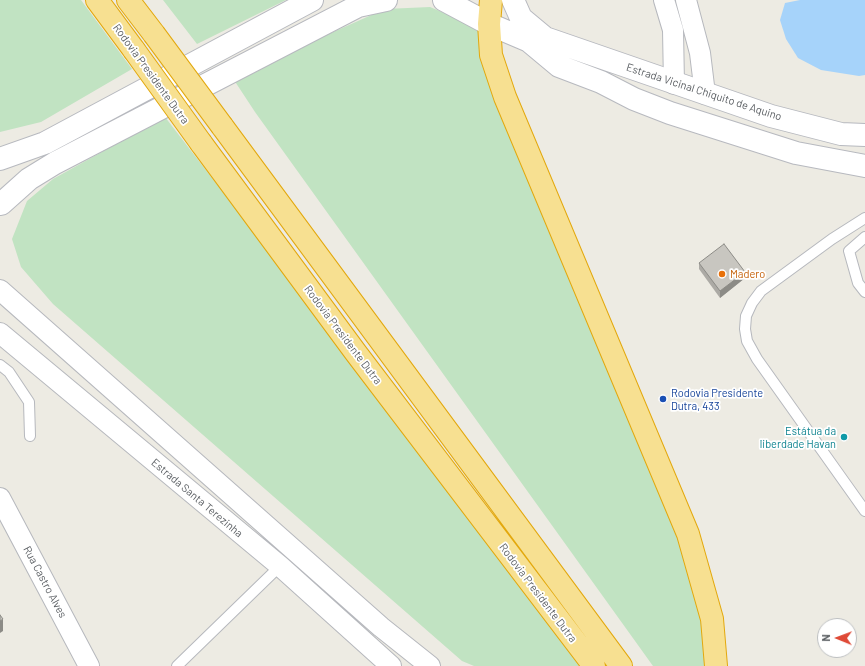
<!DOCTYPE html>
<meta charset="utf-8">
<style>
body{margin:0}
#map{position:relative;width:865px;height:666px;overflow:hidden;background:#edebe3;font-family:Barlow,sans-serif}
canvas{display:block}
.north{position:absolute;left:817px;top:618px;width:40px;height:40px;box-sizing:border-box;background:#fff;border:1px solid #bdbfc1;border-radius:50%;rotate:271deg;font-size:11px;font-weight:700;line-height:16px;text-align:center;color:#5b5f63}
.north::after{content:'';display:block;margin:auto;width:14px;height:18px;background:#df4a37;clip-path:polygon(50% 0,100% 100%,50% 72%,0 100%)}
</style>
<div id="map">
<canvas width="865" height="666"></canvas>
<div class="north">N</div>
</div>
<script>
const context = document.querySelector('canvas').getContext('2d');
context.lineJoin = 'round';
function fillPath(path, color) {
  context.fillStyle = color;
  context.fill(path, 'evenodd');
}
function shape(rows) {
  const path = new Path2D();
  for (const r of rows) {
    path.moveTo(r[0], r[1]);
    for (let i = 2; i < r.length; i += 2) path.lineTo(r[i], r[i + 1]);
  }
  return path;
}
function strokePath(path, color, width, dash) {
  context.strokeStyle = color;
  context.lineWidth = width;
  context.lineCap = dash ? 'butt' : 'round';
  context.setLineDash(dash || []);
  context.stroke(path);
}
function drawText(font, color, halo, rows, align = 'center') {
  context.font = font + ' Barlow,sans-serif';
  context.lineWidth = 3.5;
  context.setLineDash([]);
  context.textBaseline = 'middle';
  context.strokeStyle = halo;
  context.fillStyle = color;
  for (const [text, x, y, turn = 0] of rows) {
    context.save();
    context.translate(x, y);
    context.rotate((+turn || 0) * Math.PI / 180);
    context.textAlign = isNaN(turn) ? turn : align;
    if (halo) context.strokeText(text, 0, 0);
    context.fillText(text, 0, 0);
    context.restore();
  }
}
fillPath(shape([
 [0,0,81,0,132,69,41,122,0,132],
 [163,0,286,0,197,44],
 [430,7,478,27,677,532,699,602,705,666,653,666,255,112,232,77,385,9],
 [165,117,367,379,582,666,474,666,462,661,53,304,21,267,12,239,27,201,53,179]
]), '#c1e3c2');
fillPath(shape([
 [800,0,865,0,865,75,859,76,821,70,798,58,786,39,780,20,785,3]
]), '#a6d3fa');
const lane = shape([
 [865,218,832,239,761,291,752,303,746,316,745,329,747,341,757,359,865,511],
 [865,237,849,251,858,283,865,292],
 [0,365,9,372,29,402,30,436],
 [177,666,280,566]
]);
const street = shape([
 [664,0,673,30,674,84],
 [686,0,700,53,705,94],
 [0,290,381,627,430,666],
 [0,333,280,566,391,666],
 [0,498,89,666]
]);
const secondary = shape([
 [444,0,489,24,529,41,559,66,601,82,634,99,670,113,796,153,865,166],
 [513,0,521,18,545,38,771,116,841,134,865,135],
 [0,159,45,143,312,0],
 [1,204,29,179,55,163,358,6,386,0]
]);
const highway = shape([
 [97,0,134,50],
 [128,0,154,34],
 [491,0,489,24,491,55,505,97,688,534,712,619,716,666],
 [222,126,621,666],
 [201,143,356,353,594,666]
]);
strokePath(lane, '#b6b8bd', 12);
strokePath(street, '#b6b8bd', 22);
strokePath(secondary, '#b7b9bf', 24);
strokePath(highway, '#e3a80d', 24);
strokePath(lane, '#fff', 10);
strokePath(street, '#fff', 20);
strokePath(secondary, '#fff', 22);
strokePath(highway, '#f7e091', 22);
const highwayBridge = shape([
 [154,34,222,126],
 [134,50,201,143]
]);
strokePath(highwayBridge, '#e3a80d', 24, []);
strokePath(highwayBridge, '#f7e091', 22);
fillPath(shape([
 [699,263,745,278,720,298,699,269]
]), '#acaaa5');
fillPath(shape([
 [745,272,745,278,720,298,720,291],
 [3,619,3,631,0,633,0,621]
]), '#8c8b86');
const building = shape([
 [724,244,745,272,720,291,699,263,724,244],
 [0,615,3,619,0,621,0,615]
]);
fillPath(building, '#c8c6c0');
strokePath(building, '#8c8b86', 1);
for (const [x, y, r, color] of [
 [722,274,4,"#e8710a"],
 [663,399,4,"#1a4fb4"],
 [844,437,4,"#0f9aa8"]
]) {
  const dot = new Path2D();
  dot.arc(x, y, r, 0, 2 * Math.PI);
  context.fillStyle = color;
  context.fill(dot);
  strokePath(dot, '#fff', 1.5);
}
drawText('11px', '#5b5f63', '#fff', [
 ["Rodovia Presidente Dutra",151,74,54],
 ["Estrada Vicinal Chiquito de Aquino",704,92,18],
 ["Rodovia Presidente Dutra",343,335,53],
 ["Estrada Santa Terezinha",197,498,40],
 ["Rua Castro Alves",45,582,62],
 ["Rodovia Presidente Dutra",538,593,53]
]);
drawText('11px', '#c56008', '#fff', [
 ["Madero",730,274]
], 'left');
drawText('11px', '#164399', '#fff', [
 ["Rodovia Presidente",671,393],
 ["Dutra, 433",671,406]
], 'left');
drawText('11px', '#0d838f', '#fff', [
 ["Estátua da",836,431],
 ["liberdade Havan",836,444]
], 'right');
</script>
